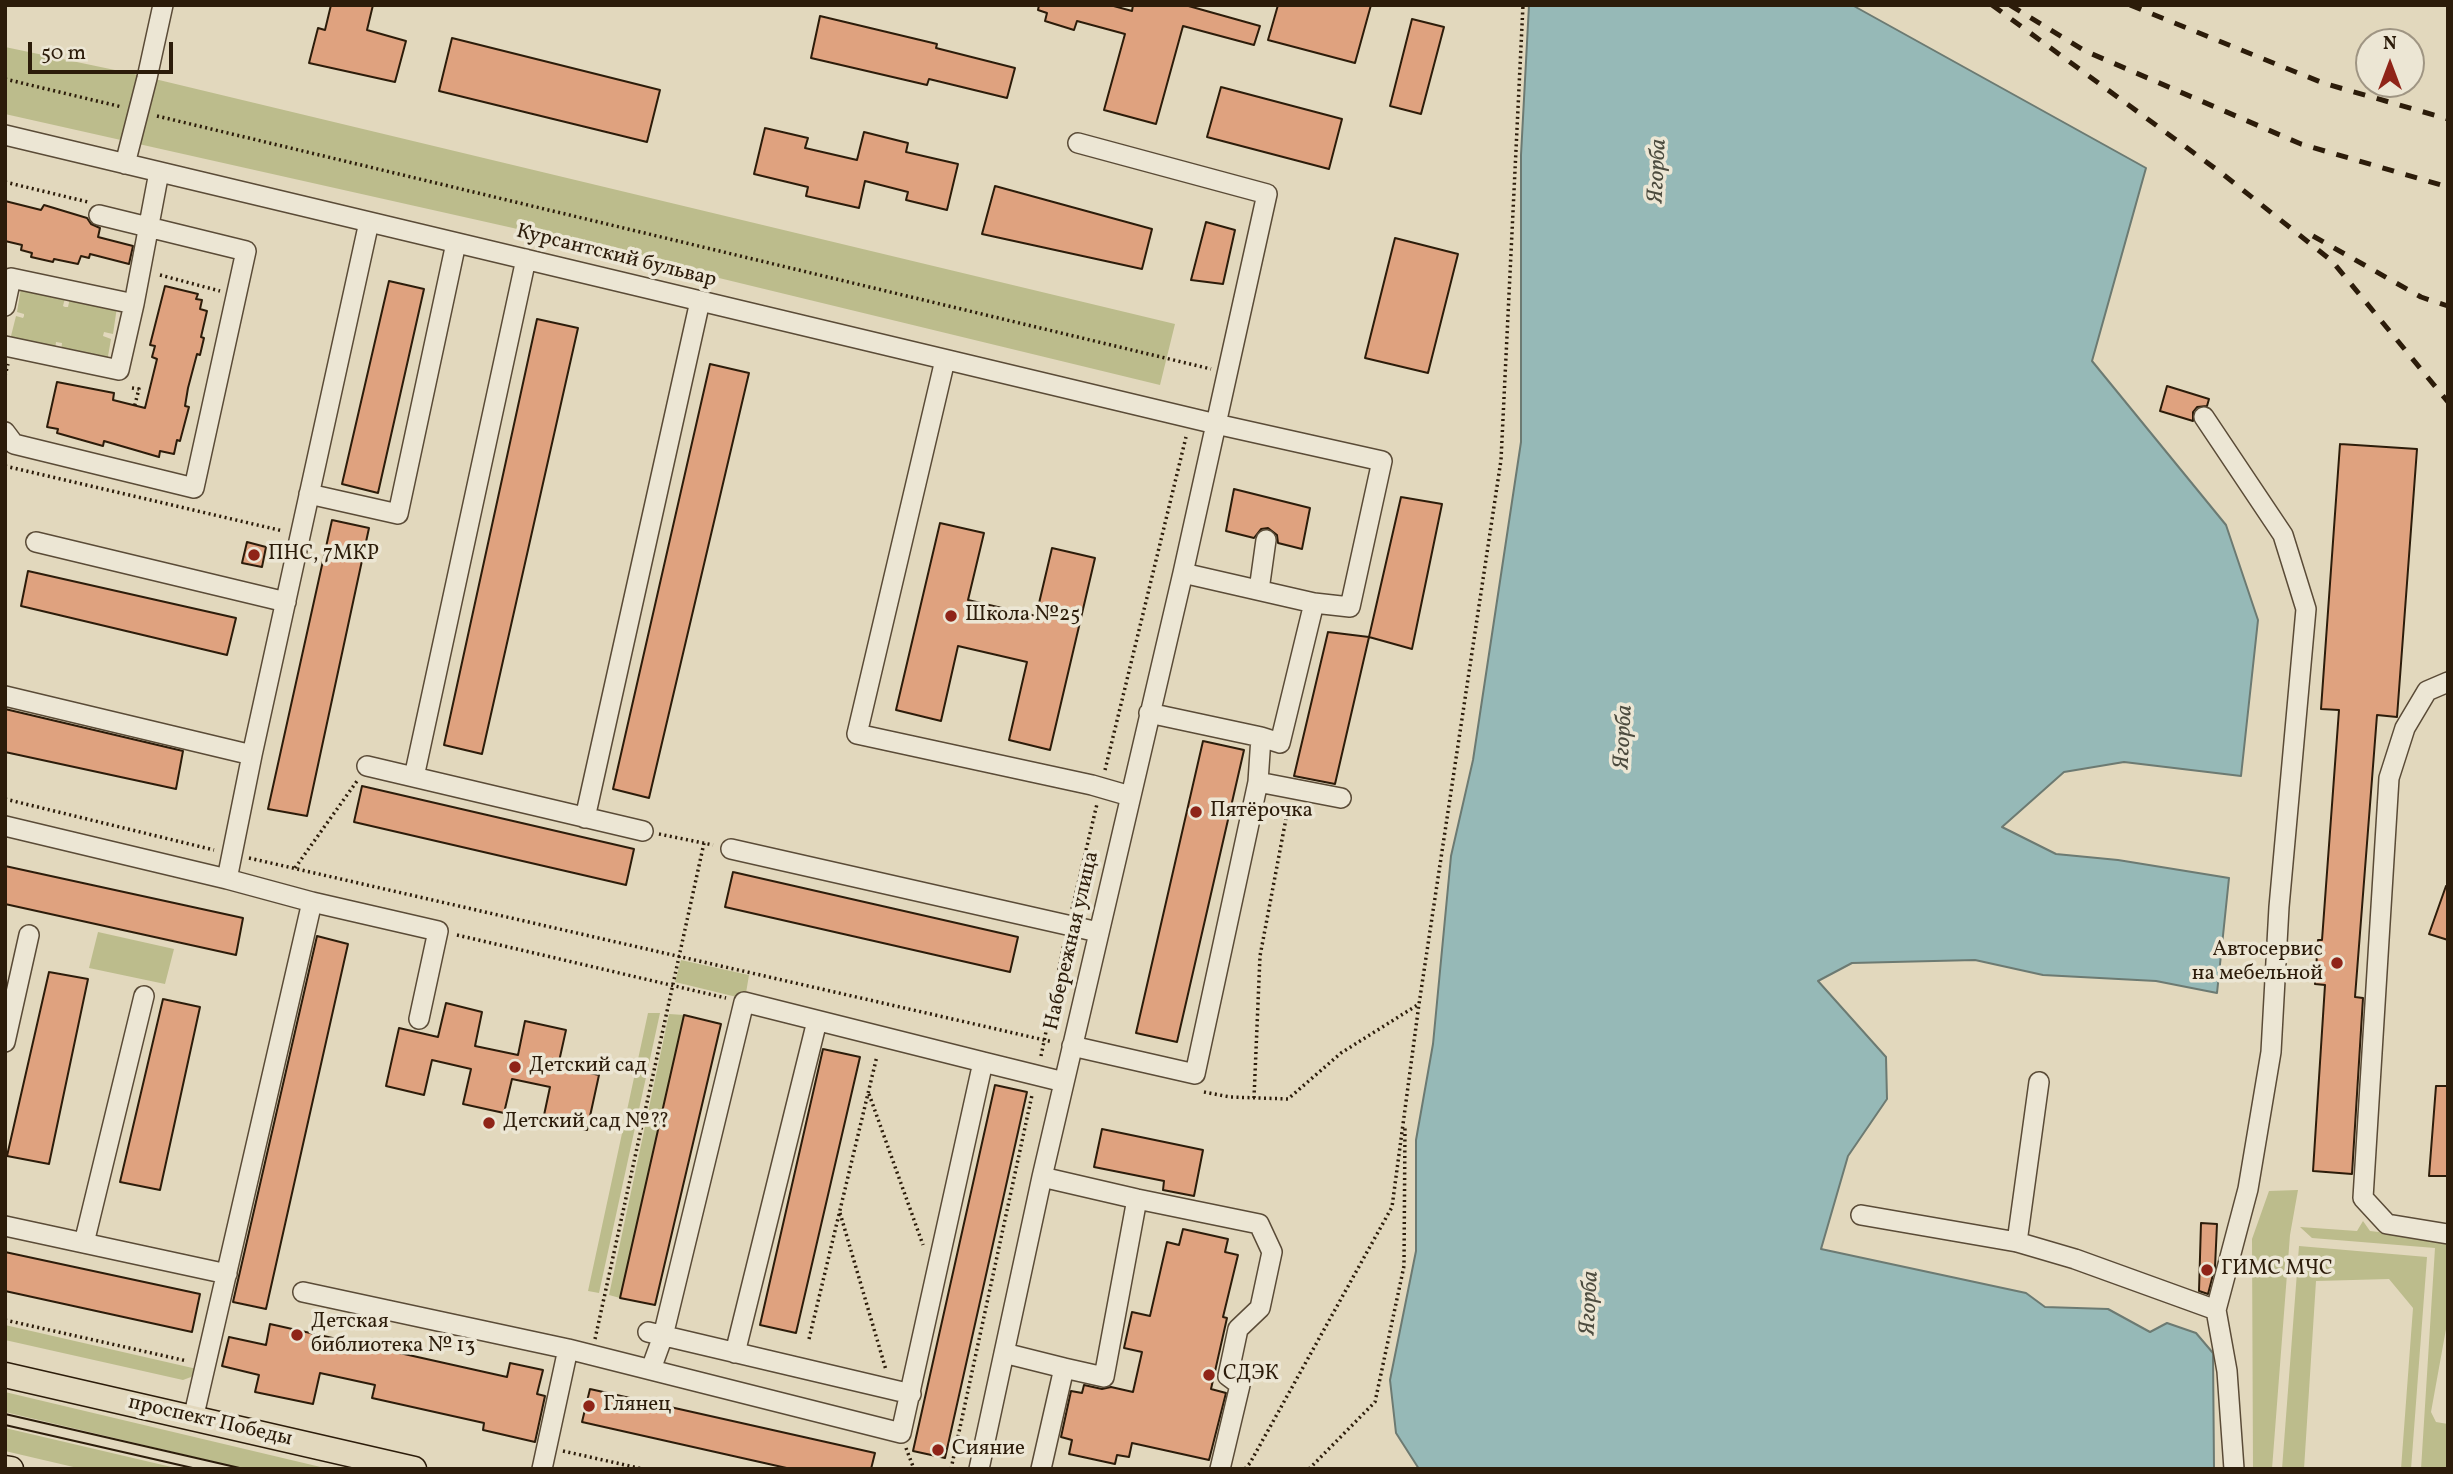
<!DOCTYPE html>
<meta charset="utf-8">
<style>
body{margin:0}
#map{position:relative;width:2453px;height:1474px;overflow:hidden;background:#e2d8bd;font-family:Vollkorn,serif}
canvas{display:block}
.frame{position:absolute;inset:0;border:7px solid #2c1c0a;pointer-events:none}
.north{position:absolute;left:2355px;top:28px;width:70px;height:70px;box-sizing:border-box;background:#ece6d4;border:2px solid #9f9583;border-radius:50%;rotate:0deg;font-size:19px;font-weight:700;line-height:28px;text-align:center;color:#2c1c0a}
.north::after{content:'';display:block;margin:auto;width:24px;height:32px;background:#8f2418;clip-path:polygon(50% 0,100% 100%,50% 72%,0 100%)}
.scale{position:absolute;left:28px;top:42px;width:145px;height:32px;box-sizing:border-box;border:4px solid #2c1c0a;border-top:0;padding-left:9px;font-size:21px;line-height:24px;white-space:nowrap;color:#2c1c0a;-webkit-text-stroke:5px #ece6d4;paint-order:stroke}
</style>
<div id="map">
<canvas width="2453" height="1474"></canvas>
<div class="frame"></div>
<div class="north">N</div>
<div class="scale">50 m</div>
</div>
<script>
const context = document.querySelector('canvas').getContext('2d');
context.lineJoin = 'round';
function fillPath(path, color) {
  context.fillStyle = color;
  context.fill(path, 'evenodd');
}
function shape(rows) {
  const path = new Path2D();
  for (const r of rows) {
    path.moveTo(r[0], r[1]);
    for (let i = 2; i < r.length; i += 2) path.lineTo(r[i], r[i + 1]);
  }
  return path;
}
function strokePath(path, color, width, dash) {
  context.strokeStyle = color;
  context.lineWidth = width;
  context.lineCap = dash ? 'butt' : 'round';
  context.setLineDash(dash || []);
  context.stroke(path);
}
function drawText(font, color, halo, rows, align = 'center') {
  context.font = font + ' Vollkorn,serif';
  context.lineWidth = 7;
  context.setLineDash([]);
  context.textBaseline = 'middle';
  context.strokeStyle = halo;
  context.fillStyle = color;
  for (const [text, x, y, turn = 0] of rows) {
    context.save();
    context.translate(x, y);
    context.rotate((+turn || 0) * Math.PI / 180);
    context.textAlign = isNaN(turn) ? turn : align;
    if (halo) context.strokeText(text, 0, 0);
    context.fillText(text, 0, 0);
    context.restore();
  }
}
fillPath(shape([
 [5,47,134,74,1175,324,1160,385,513,228,5,114],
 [21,288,65,298,63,306,65,307,68,307,70,298,117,307,113,334,104,332,103,336,111,339,107,362,61,352,62,343,56,342,55,350,10,340,16,316,23,318,24,316,24,314,17,312],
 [98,932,174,949,165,984,89,968],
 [681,960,749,975,745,999,675,982],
 [648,1013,660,1013,599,1293,588,1291],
 [669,1014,684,1015,620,1298,609,1295],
 [2298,1190,2290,1235,2272,1469,2253,1469,2252,1239,2269,1191],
 [2363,1221,2370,1231,2448,1240,2448,1318,2431,1412,2436,1422,2448,1424,2446,1469,2421,1469,2435,1248,2312,1238,2300,1227,2357,1231],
 [2299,1246,2427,1257,2411,1469,2401,1469,2413,1308,2389,1279,2316,1281,2304,1469,2282,1469],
 [5,1325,197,1369,191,1377,183,1380,5,1340],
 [5,1392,329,1469,245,1469,5,1412],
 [5,1428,180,1469,82,1469,5,1451]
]), '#bcbc8c');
const water = shape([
 [1529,5,1852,5,2146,168,2092,361,2226,525,2258,620,2241,776,2124,762,2064,772,2002,827,2056,854,2118,860,2229,878,2217,993,2156,981,2043,975,1975,960,1852,963,1818,981,1886,1057,1887,1099,1848,1156,1821,1249,2026,1293,2045,1307,2108,1309,2150,1332,2167,1323,2196,1333,2213,1353,2214,1469,1419,1469,1396,1433,1390,1380,1416,1251,1416,1140,1433,1044,1451,856,1473,760,1521,442,1521,155,1529,5]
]);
fillPath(water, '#96b9b7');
strokePath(water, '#6c7a72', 2);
const building = shape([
 [331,5,373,5,367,30,406,41,395,82,309,63,318,28,325,30,331,5],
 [1039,5,1110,5,1132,11,1133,5,1185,5,1260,26,1254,45,1183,26,1156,124,1104,110,1125,34,1077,21,1074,30,1045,21,1047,13,1038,10,1039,5],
 [1278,5,1371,5,1355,63,1268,40,1278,5],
 [820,16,937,44,936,48,1015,68,1007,98,929,79,927,85,811,58,820,16],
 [1412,19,1444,27,1421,114,1390,106,1412,19],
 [452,38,660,90,647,142,439,91,452,38],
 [1221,87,1342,119,1329,169,1207,137,1221,87],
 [765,128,808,138,805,148,857,160,864,132,908,143,906,152,958,164,947,210,906,200,908,192,865,181,859,208,806,196,808,187,754,174,765,128],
 [995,186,1152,229,1142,269,982,234,995,186],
 [5,201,41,210,44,205,87,218,91,224,100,228,98,237,133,246,129,264,90,254,89,258,81,256,78,264,54,259,53,262,31,257,32,253,21,250,22,245,5,241,5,201],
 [1206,222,1235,230,1223,284,1191,280,1206,222],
 [1395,238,1458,254,1428,373,1365,358,1395,238],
 [389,281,424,289,378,493,342,484,389,281],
 [165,286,198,294,196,299,202,300,200,309,207,311,201,337,204,338,200,355,197,354,188,388,185,406,189,407,180,441,177,440,174,454,160,451,159,457,104,441,103,446,57,433,58,429,47,427,57,382,114,393,113,400,145,408,157,359,152,357,155,346,150,345,165,286],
 [537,319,578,328,482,754,444,745,537,319],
 [710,364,749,373,649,798,613,789,710,364],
 [2167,386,2209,399,2207,406,2197,407,2193,412,2193,421,2160,411,2167,386],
 [2340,444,2417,449,2397,717,2377,715,2355,997,2363,998,2352,1174,2313,1171,2325,985,2315,984,2318,940,2322,940,2339,710,2321,709,2340,444],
 [1234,489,1310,508,1302,549,1278,543,1277,535,1268,528,1261,529,1254,538,1226,531,1234,489],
 [1401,497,1442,504,1412,649,1369,637,1401,497],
 [332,520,369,528,307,816,268,809,332,520],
 [940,523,984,533,968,600,1036,616,1052,548,1095,558,1050,750,1009,740,1027,662,958,646,941,721,896,710,940,523],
 [247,542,266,547,262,567,242,563,247,542],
 [28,571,236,618,227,655,21,606,28,571],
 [1328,632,1369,637,1335,784,1294,776,1328,632],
 [5,709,183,751,176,789,5,752,5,709],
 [1203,741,1244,750,1177,1042,1136,1033,1203,741],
 [362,786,634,849,626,885,354,822,362,786],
 [5,866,243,918,236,955,5,904,5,866],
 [733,872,1018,937,1010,972,725,907,733,872],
 [2446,886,2448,886,2448,940,2429,934,2446,886],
 [317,936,348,944,266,1309,233,1302,317,936],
 [49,972,88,979,49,1164,7,1156,49,972],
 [163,999,200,1007,160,1190,120,1182,163,999],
 [446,1003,482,1012,475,1046,518,1055,525,1021,566,1030,558,1066,599,1075,587,1130,543,1120,550,1087,512,1079,504,1113,463,1104,471,1069,432,1060,424,1095,386,1086,399,1028,438,1037,446,1003],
 [684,1015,721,1024,655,1305,620,1298,684,1015],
 [823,1049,860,1057,796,1333,760,1325,823,1049],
 [995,1085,1027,1092,945,1458,913,1451,995,1085],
 [2436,1086,2448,1086,2448,1176,2429,1176,2436,1086],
 [1102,1129,1203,1150,1194,1196,1163,1190,1164,1181,1094,1167,1102,1129],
 [2201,1223,2217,1224,2215,1267,2208,1294,2199,1291,2201,1223],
 [1183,1229,1228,1239,1225,1252,1238,1255,1223,1317,1227,1318,1211,1389,1226,1393,1209,1460,1132,1443,1129,1457,1117,1455,1115,1464,1069,1454,1072,1440,1061,1437,1071,1391,1082,1393,1084,1385,1102,1389,1111,1387,1133,1392,1142,1352,1124,1348,1132,1312,1150,1316,1167,1242,1179,1245,1183,1229],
 [5,1252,200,1294,192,1332,5,1291,5,1252],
 [270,1324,507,1377,510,1363,543,1370,537,1394,545,1396,535,1442,483,1430,484,1423,372,1398,375,1385,320,1373,313,1404,255,1392,259,1375,222,1366,229,1337,266,1345,270,1324],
 [590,1389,875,1453,871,1469,791,1469,582,1422,590,1389]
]);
fillPath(building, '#dfa27f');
strokePath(building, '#2c1c0a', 2);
const minor = shape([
 [5,135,1216,424,1382,461,1350,607,1314,603],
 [125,164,147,78,163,5],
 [5,306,11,278,134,304,159,172],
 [5,346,119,370,134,304],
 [945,360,857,734,1092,785,1130,796],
 [2204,417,2283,535,2306,609,2279,907,2271,1052,2248,1189,2216,1310,2227,1371,2234,1469],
 [5,432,14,444,194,488,246,251,99,215],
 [309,494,398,514,456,243],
 [36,542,286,602],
 [1183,573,1314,603,1280,743,1261,737],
 [1259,590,1266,540],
 [2448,682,2427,691,2405,728,2389,778,2363,1198,2387,1224,2448,1234],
 [5,696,252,755,227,879,5,826],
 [252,755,369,222],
 [367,766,643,831],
 [414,777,526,259],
 [1258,782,1341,798],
 [585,818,700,301],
 [731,849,1098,932],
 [312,902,438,931,419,1019],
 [5,1042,29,935],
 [1072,1046,1195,1074,1258,782,1261,737,1149,713],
 [1042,1177,1137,1199,1259,1224,1272,1252,1260,1308,1238,1329,1228,1376,1240,1385,1220,1469],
 [1861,1215,2017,1242,2075,1259,2216,1310],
 [5,1226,227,1274],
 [2017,1242,2039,1082],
 [84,1243,144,996],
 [303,1292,568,1349,542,1469],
 [648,1332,911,1394],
 [568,1349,901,1433,983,1062,1064,1082],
 [735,1353,817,1021],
 [1004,1353,1064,1368,1041,1469],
 [1064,1368,1104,1377,1137,1199],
 [651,1369,663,1336,744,1002,983,1062],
 [193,1419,312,902,227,879],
 [979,1469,1042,1177,1183,573,1267,194,1078,143]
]);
const major = shape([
 [5,1375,414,1469],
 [5,1468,11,1469]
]);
strokePath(minor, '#5a4b37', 22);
strokePath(major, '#2c1c0a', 27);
strokePath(shape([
 [5,79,122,107],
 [157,116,1211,369],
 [5,182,88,202],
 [160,275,220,291],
 [5,376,8,364],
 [132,388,139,389,134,408],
 [5,466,283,531],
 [1105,770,1186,437],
 [5,799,214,850],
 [659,834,713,845],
 [249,858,1053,1042],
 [295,868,357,781],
 [1072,909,1097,804],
 [457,935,726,998],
 [1041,1056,1064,944],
 [1204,1092,1230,1097,1288,1099,1341,1053,1419,1004,1501,460,1523,5],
 [869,1094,923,1245],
 [1254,1098,1260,956,1288,808],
 [840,1213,886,1370],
 [5,1320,187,1361],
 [595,1339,704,843],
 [809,1339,877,1056],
 [906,1448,914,1469],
 [563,1451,643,1469],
 [951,1469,1032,1095],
 [1245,1469,1250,1463,1392,1207,1419,1004],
 [1309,1469,1375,1402,1404,1266,1405,1125]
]), '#2c1c0a', 3.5, [2, 3.5]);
strokePath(minor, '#ece6d4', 19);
strokePath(major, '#e2d8bd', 24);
strokePath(shape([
 [5,1414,244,1469],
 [5,1425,197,1469]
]), '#2c1c0a', 2);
strokePath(shape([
 [1992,5,2224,175,2332,261,2448,402],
 [2010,5,2085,51,2301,144,2448,187],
 [2130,5,2323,83,2448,119],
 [2313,236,2421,297,2448,306]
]), '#2c1c0a', 5, [12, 12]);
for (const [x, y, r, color] of [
 [254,555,7,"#8f2418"],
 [951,616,7,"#8f2418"],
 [1196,812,7,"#8f2418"],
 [2337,963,7,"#8f2418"],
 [515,1067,7,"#8f2418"],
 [489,1123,7,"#8f2418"],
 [2207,1270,7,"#8f2418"],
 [297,1335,7,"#8f2418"],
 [1209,1375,7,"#8f2418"],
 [589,1406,7,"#8f2418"],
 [938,1450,7,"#8f2418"]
]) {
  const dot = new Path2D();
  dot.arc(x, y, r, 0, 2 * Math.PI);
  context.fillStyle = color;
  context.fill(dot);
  strokePath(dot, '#ece6d4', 2.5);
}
drawText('21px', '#2c1c0a', '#ece6d4', [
 ["Курсантский бульвар",616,257,14],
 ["Набережная улица",1073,941,-77],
 ["проспект Победы",210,1422,13]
]);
drawText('21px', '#2c1c0a', '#ece6d4', [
 ["ПНС, 7МКР",268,555],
 ["Школа №25",965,616],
 ["Пятёрочка",1210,812],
 ["Автосервис",2323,951,"right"],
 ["на мебельной",2323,975,"right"],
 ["Детский сад",529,1067],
 ["Детский сад №??",503,1123],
 ["ГИМС МЧС",2221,1270],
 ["Детская",311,1323],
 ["библиотека № 13",311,1347],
 ["СДЭК",1223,1375],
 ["Глянец",603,1406],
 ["Сияние",952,1450]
], 'left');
drawText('italic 23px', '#4c4b3e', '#ece6d4', [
 ["Ягорба",1659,171,-87],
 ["Ягорба",1625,737,-87],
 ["Ягорба",1591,1303,-87]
]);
</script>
